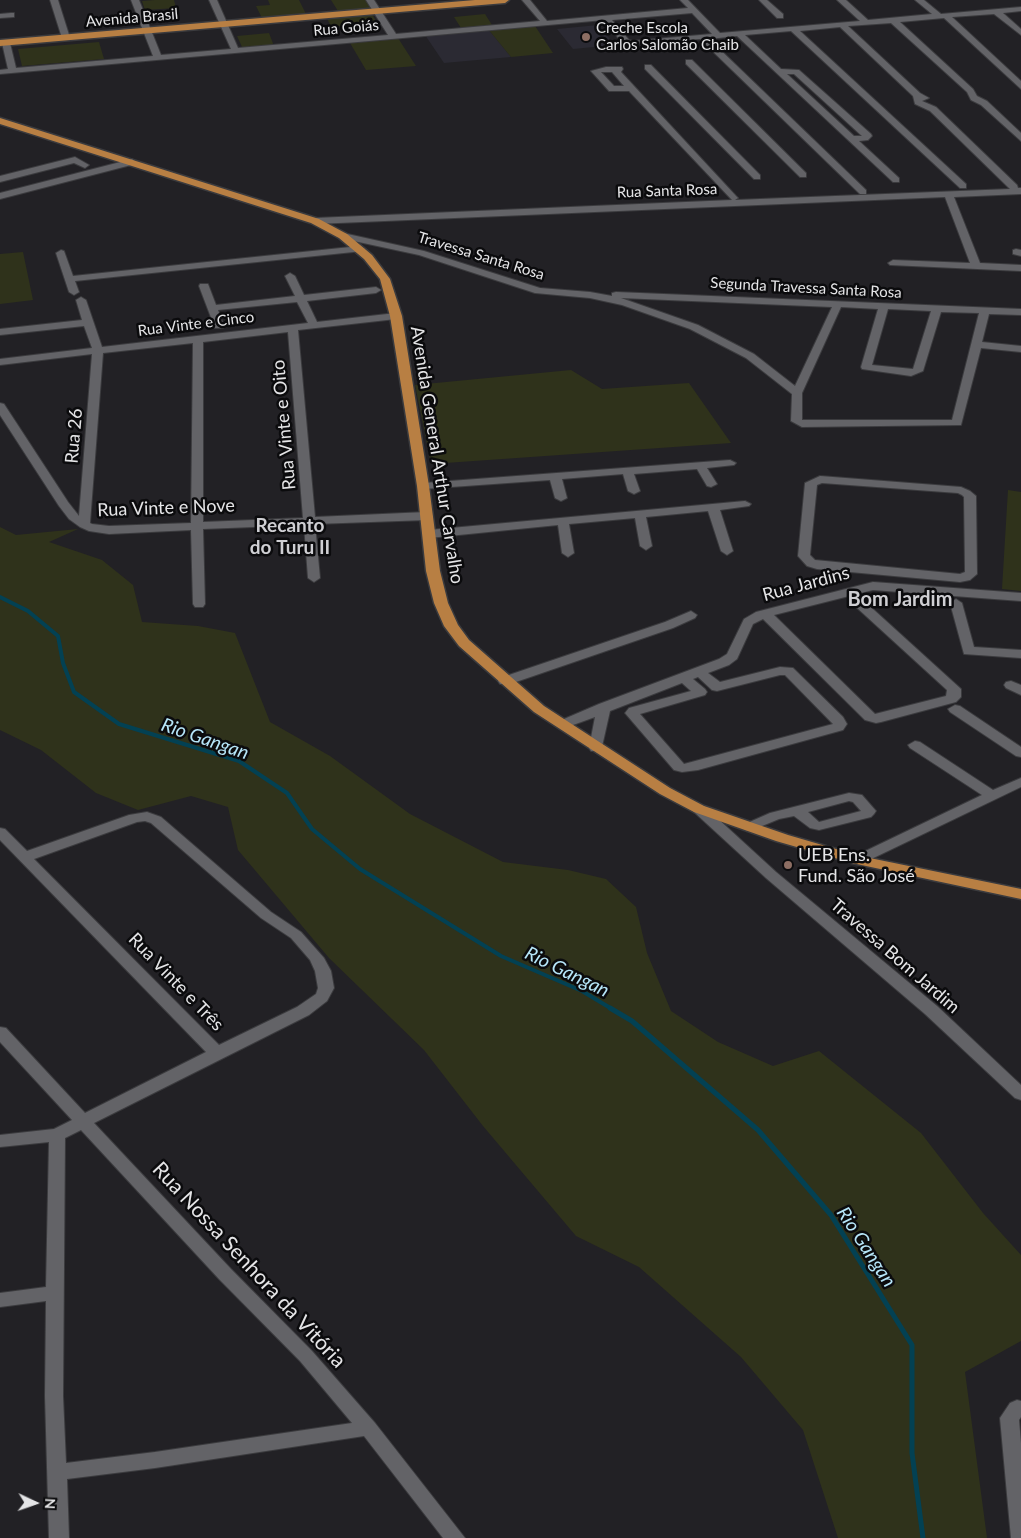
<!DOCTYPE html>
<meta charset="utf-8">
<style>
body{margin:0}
#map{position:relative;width:1021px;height:1538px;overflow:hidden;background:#222125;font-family:Lato,sans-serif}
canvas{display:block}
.north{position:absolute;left:10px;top:1478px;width:50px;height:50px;-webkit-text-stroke:4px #0b0b0d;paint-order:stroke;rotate:93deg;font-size:14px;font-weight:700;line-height:20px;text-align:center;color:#e5e5e7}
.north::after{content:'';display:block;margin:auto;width:18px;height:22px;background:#e5e5e7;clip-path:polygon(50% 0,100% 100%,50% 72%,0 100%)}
</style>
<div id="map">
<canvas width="1021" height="1538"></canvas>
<div class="north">N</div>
</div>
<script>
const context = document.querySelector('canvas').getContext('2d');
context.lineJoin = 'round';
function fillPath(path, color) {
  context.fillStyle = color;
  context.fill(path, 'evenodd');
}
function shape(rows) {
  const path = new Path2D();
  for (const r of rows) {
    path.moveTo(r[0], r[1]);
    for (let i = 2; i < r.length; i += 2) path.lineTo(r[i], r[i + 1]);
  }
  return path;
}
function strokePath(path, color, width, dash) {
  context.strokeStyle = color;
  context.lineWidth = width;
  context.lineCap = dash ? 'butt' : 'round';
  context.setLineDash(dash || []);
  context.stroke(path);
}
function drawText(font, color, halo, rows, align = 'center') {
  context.font = font + ' Lato,sans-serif';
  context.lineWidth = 5;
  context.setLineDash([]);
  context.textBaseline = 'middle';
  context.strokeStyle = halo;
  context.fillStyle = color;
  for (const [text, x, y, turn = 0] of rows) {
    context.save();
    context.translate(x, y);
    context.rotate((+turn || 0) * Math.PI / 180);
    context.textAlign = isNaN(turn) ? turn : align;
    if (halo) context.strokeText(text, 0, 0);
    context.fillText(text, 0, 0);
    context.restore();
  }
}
fillPath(shape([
 [598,25,615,45,573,49,557,29],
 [488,29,511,57,444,63,425,35]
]), '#2b2a33');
fillPath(shape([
 [155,0,174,0,176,8,145,10,142,1],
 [268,0,299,0,306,14,262,18,256,6,270,5],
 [331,0,366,0,371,8,338,11],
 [371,12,377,23,331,27,326,16],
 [485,14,492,25,461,28,454,17],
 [535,26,553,53,511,57,488,29],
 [269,33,274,46,243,49,237,36],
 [398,38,416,66,366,70,350,43],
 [99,42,104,59,22,66,18,49],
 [23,252,33,300,0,304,0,254],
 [571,370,602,389,689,383,731,443,431,464,415,385],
 [1008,490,1021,492,1021,591,1002,589],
 [0,527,16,535,78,529,49,542,102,560,133,585,142,622,198,626,235,633,270,722,330,756,410,814,503,862,568,870,606,879,636,907,647,953,671,1011,718,1042,773,1066,819,1051,921,1133,983,1213,1021,1255,1021,1341,965,1372,987,1538,838,1538,803,1430,741,1357,639,1267,576,1236,483,1126,424,1050,329,958,238,850,228,807,191,796,138,810,96,793,41,750,0,730]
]), '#2f321b');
strokePath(shape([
 [0,597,28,611,58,636,63,663,74,692,119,724,239,761,287,793,312,829,360,869,501,956,582,991,612,1009]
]), '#034153', 4);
strokePath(shape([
 [610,1008,632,1021,758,1130,831,1215,912,1345,912,1453,923,1538]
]), '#034153', 5);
const minor = shape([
 [50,0,58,0,70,38,69,40,62,38,50,0],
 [131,0,139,0,161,55,231,49,209,0,217,0,238,48,388,35,366,0,374,0,396,34,540,21,522,0,530,0,547,21,688,8,680,0,688,0,720,33,860,21,837,0,846,0,868,20,932,14,915,0,924,0,941,14,1021,7,1021,11,1003,13,1021,29,1021,35,994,14,952,17,1021,81,1021,89,944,18,900,22,973,89,977,96,987,101,1021,133,1021,141,981,105,971,100,967,92,891,23,848,26,920,93,929,98,922,101,936,107,1017,185,1018,188,1021,188,1021,194,954,197,980,263,1021,265,1021,271,890,265,888,263,893,260,970,263,945,197,315,224,310,221,315,218,732,200,629,91,609,91,591,71,606,67,622,67,623,69,621,72,736,196,738,198,735,200,1010,189,930,111,915,104,913,96,840,27,800,31,966,184,966,188,960,188,791,31,745,35,781,69,799,70,871,134,872,136,868,140,859,141,899,178,899,182,893,182,737,36,709,39,866,190,866,194,860,194,700,39,626,44,623,44,604,20,0,74,0,70,8,69,2,43,6,41,10,43,16,68,153,56,131,0],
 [692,13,712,34,632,41,629,40,612,20,692,13],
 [601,72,612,72,624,86,614,86,601,72],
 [787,74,794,74,862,136,854,136,787,74],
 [759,0,767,0,783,14,783,18,777,18,759,0],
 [11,13,14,13,14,17,0,18,0,14,11,13],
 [686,60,692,60,806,173,806,177,800,177,686,64,686,60],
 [645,65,651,65,760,175,760,179,754,179,645,69,645,65],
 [75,157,89,165,85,168,74,163,0,182,0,176,75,157],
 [132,159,136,162,135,164,0,199,0,193,132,159],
 [343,233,424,251,540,288,590,292,612,296,612,293,616,292,1021,309,1021,315,989,314,982,342,1021,346,1021,352,981,348,961,425,802,427,791,421,792,394,746,358,690,329,622,305,590,298,535,293,419,255,340,238,340,234,343,233],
 [621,298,832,307,795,386,754,354,698,325,621,298],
 [841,307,878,309,861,367,862,369,911,376,923,371,941,312,979,313,952,420,802,420,802,393,841,307],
 [888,309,931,311,913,369,872,365,888,309],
 [360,246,365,249,363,251,75,281,79,292,74,295,69,292,56,253,61,250,64,251,73,276,360,246],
 [1016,249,1021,250,1021,256,1013,254,1013,250,1016,249],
 [290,273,295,276,304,295,376,287,381,290,376,293,307,301,317,322,396,313,401,316,396,319,298,330,315,517,427,512,433,516,427,520,315,524,320,578,314,582,308,578,304,525,203,529,205,604,203,607,195,607,193,604,191,530,109,534,89,531,80,527,69,519,59,506,0,415,0,403,4,404,68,502,79,516,92,354,0,365,0,359,92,348,84,326,0,335,0,329,82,320,76,300,81,297,86,300,102,347,308,323,297,302,218,310,224,326,223,328,215,328,199,286,200,284,208,284,216,305,295,296,285,276,290,273],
 [288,332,303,518,203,522,203,342,288,332],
 [193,343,191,523,109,526,92,524,90,523,103,353,193,343],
 [730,460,736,463,734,465,707,468,717,484,711,487,707,486,697,469,634,474,640,491,634,494,628,491,623,474,562,479,567,498,561,501,555,498,550,480,423,489,417,486,423,483,730,460],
 [820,476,961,487,970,491,976,496,977,574,970,580,960,582,817,569,807,566,798,556,805,483,820,476],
 [822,483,958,493,962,495,964,497,965,572,960,574,815,560,810,555,817,485,822,483],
 [745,501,751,504,749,506,720,510,733,551,727,555,721,551,708,511,646,517,652,546,646,550,640,546,635,518,569,524,574,553,568,557,562,553,558,525,429,538,423,534,429,530,745,501],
 [873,582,1021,593,1021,601,873,590,774,615,875,714,946,696,947,690,855,606,853,603,855,600,863,600,961,689,961,697,956,702,881,722,876,723,865,720,763,619,753,624,737,659,729,665,708,673,720,682,780,667,793,668,843,717,847,724,843,730,698,770,682,772,674,770,625,713,629,708,691,691,682,683,610,711,601,751,591,751,589,748,595,717,562,729,555,725,557,722,599,704,719,659,727,654,744,619,756,612,873,582],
 [780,675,785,675,833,724,684,764,640,714,705,695,707,692,705,689,693,679,698,677,712,690,717,691,780,675],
 [956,599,962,603,974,647,1021,650,1021,658,964,654,950,603,956,599],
 [691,611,697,615,695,618,673,628,510,684,500,684,498,681,500,678,665,622,691,611],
 [1011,681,1021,685,1021,695,1006,688,1004,685,1006,682,1011,681],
 [955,705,960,706,1021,747,1021,757,1016,756,950,712,948,709,955,705],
 [915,741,920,742,993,790,1021,778,1021,787,863,863,853,863,851,860,853,857,982,795,910,748,908,745,915,741],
 [849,793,862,795,876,811,874,814,871,817,819,830,810,828,794,816,779,819,750,831,745,830,743,827,745,824,770,813,849,793],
 [849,801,853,802,861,811,819,822,808,812,849,801],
 [699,805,704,806,776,872,937,1006,1021,1085,1021,1100,1015,1098,925,1014,766,878,694,812,692,809,694,806,699,805],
 [147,812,161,817,271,912,301,932,324,958,331,971,334,988,327,1001,309,1015,94,1123,231,1269,312,1351,375,1423,465,1538,443,1538,364,1436,155,1468,67,1479,69,1538,49,1538,45,1396,46,1301,0,1307,0,1293,46,1287,49,1142,0,1147,0,1135,54,1129,72,1120,0,1042,0,1027,6,1028,85,1113,206,1052,0,840,0,828,5,829,27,851,129,815,147,812],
 [145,821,151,823,261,918,291,938,310,960,315,971,318,988,316,994,297,1007,219,1045,34,859,137,822,145,821],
 [81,1130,219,1279,300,1361,352,1423,155,1452,66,1463,63,1396,65,1138,81,1130],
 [1017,1400,1021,1401,1021,1417,1019,1420,1021,1443,1021,1538,1011,1538,1000,1418,1010,1403,1017,1400]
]);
const major = shape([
 [475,0,509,0,505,3,0,46,0,40,475,0],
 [0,118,319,219,347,234,372,255,390,279,402,316,429,486,440,571,448,603,458,625,469,640,544,706,670,788,704,806,788,835,860,856,1021,889,1021,899,852,863,776,841,694,812,660,794,534,712,459,646,444,626,434,603,426,571,417,486,390,316,380,279,364,259,339,238,311,223,0,124,0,118]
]);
strokePath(minor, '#3b3b3e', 2);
strokePath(major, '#3b3b3e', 3);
fillPath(minor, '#636367');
fillPath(major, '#b87f43');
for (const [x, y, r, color] of [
 [586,37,5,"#8d6e63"],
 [788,865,5,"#8d6e63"]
]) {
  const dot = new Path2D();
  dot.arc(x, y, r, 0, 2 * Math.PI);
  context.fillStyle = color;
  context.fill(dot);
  strokePath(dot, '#0b0b0d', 2);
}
drawText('15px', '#e5e5e7', '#0b0b0d', [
 ["Avenida Brasil",132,18,-5],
 ["Rua Goiás",346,28,-5],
 ["Rua Santa Rosa",667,191,-2],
 ["Travessa Santa Rosa",481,256,17],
 ["Segunda Travessa Santa Rosa",806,288,3],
 ["Rua Vinte e Cinco",196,324,-7]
]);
drawText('15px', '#e5e5e7', '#0b0b0d', [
 ["Creche Escola",596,28],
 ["Carlos Salomão Chaib",596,45]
], 'left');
drawText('18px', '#e5e5e7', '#0b0b0d', [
 ["Rua Vinte e Oito",284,425,-95],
 ["Rua 26",74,436,-85],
 ["Avenida General Arthur Carvalho",437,455,81],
 ["Rua Vinte e Nove",166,508,-2],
 ["Rua Jardins",806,584,-15],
 ["Travessa Bom Jardim",895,956,41],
 ["Rua Vinte e Três",176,982,46]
]);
drawText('18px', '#e5e5e7', '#0b0b0d', [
 ["UEB Ens.",798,855],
 ["Fund. São José",798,876]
], 'left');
drawText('bold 19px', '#cfcfd3', '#0b0b0d', [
 ["Recanto",290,526],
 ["do Turu II",290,548]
]);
drawText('italic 19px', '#b6e6f9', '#0b0b0d', [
 ["Rio Gangan",205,739,19],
 ["Rio Gangan",567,972,26],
 ["Rio Gangan",866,1247,57]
]);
drawText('bold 20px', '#cfcfd3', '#0b0b0d', [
 ["Bom Jardim",900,600]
]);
drawText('21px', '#e5e5e7', '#0b0b0d', [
 ["Rua Nossa Senhora da Vitória",249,1265,47]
]);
</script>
